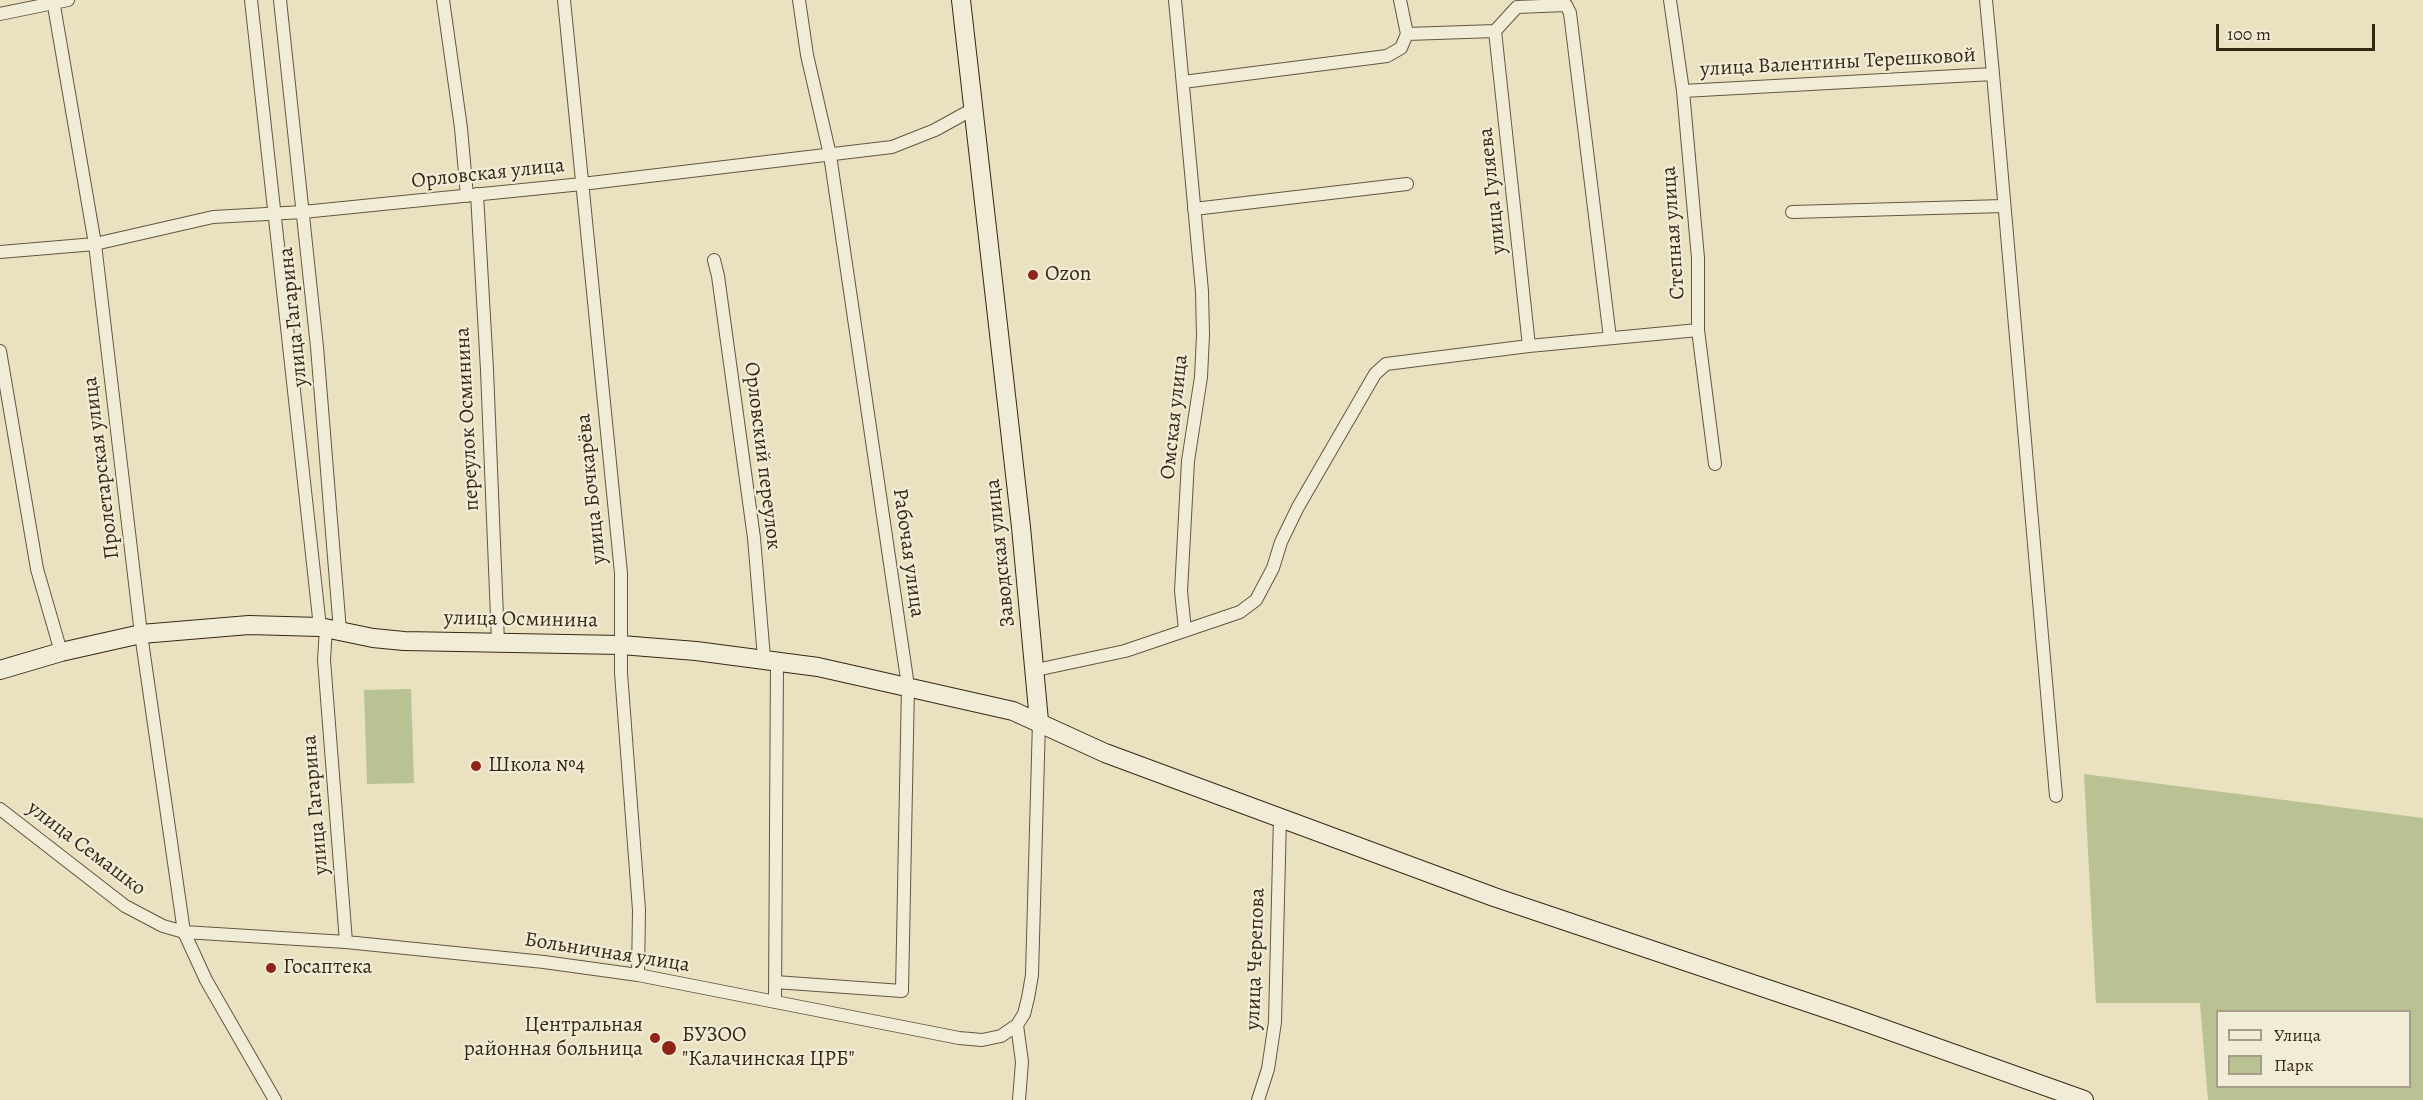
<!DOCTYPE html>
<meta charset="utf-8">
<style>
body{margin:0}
#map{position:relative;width:2423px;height:1100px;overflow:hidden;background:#eae1c1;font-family:Alegreya,serif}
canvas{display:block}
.legend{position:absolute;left:2216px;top:1010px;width:195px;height:78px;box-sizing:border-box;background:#f1ecd7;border:2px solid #a79d89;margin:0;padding:8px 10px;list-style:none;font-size:18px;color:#372715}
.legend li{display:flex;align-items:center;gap:12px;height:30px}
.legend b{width:30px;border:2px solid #a79d89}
.scale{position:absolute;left:2216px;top:24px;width:159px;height:27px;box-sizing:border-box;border:3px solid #372715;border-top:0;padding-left:8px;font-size:18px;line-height:21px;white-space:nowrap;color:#372715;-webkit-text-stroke:4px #f1ecd7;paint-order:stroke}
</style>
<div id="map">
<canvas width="2423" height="1100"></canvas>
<ul class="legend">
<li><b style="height:8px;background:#f1ecd7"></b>Улица</li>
<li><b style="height:16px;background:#b8c292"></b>Парк</li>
</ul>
<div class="scale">100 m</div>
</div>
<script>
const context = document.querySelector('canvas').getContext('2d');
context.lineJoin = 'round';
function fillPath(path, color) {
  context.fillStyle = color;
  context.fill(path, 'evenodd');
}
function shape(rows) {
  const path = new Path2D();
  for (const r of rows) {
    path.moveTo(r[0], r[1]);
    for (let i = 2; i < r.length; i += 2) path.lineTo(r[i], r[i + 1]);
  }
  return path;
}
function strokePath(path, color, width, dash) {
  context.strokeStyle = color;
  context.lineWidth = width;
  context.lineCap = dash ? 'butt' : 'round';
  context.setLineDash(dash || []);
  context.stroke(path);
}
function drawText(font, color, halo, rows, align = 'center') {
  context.font = font + ' Alegreya,serif';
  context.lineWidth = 4.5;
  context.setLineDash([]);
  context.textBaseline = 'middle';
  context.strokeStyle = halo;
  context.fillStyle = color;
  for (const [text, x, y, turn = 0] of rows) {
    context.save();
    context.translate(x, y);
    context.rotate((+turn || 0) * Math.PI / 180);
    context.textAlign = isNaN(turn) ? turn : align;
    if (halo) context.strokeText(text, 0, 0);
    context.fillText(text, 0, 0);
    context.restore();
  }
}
fillPath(shape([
 [411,689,414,783,367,784,364,690],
 [2084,774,2423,818,2423,1100,2208,1100,2200,1003,2096,1003],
 [2218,1012,2410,1012,2410,1086,2218,1086]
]), '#b8c292');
const street = shape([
 [53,0,95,244,141,634,184,932,206,980,275,1100],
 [251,0,320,627],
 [280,0,317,347,340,631],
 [443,0,461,128,467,196],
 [564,0,621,573,621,673,639,910,638,975],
 [1175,0,1202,291,1203,335,1201,377,1188,461,1181,591,1185,630],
 [1400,0,1407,34],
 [1670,0,1683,91,1698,258,1698,330,1715,464],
 [0,14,68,0],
 [1495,31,1529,346],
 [1993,74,2056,796],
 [1183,82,1387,56,1401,48,1407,34,1495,31,1517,7,1566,5,1570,13,1610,338],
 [1683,91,1993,74,1986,0],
 [477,194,487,370,498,642],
 [1194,209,1407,184],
 [1792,212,2004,206],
 [0,252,95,244,213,217,303,212,582,184,892,147,935,130,973,109],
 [714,260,718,276,754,538,764,658],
 [0,351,37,569,61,652],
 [326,628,324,660,346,942],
 [1036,670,1125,651,1240,612,1256,600,1273,568,1281,542,1298,507,1375,374,1386,364,1529,346,1698,330],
 [0,809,125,906,163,926,184,932,346,942,544,962,638,975,959,1038,982,1040,1001,1036,1017,1025,1024,1014,1028,998,1032,975,1039,721],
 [775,982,902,991,908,686,830,155,807,55,799,0],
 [775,1002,777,660],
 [1017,1025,1022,1062,1019,1100],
 [1258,1100,1268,1069,1275,1022,1280,817]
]);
const secondary = shape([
 [961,0,1021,527,1039,721],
 [0,670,61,652,141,634,249,625,320,627,373,638,404,641,621,645,696,651,818,667,1013,711,1105,753,1494,897,1848,1016,2084,1100]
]);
strokePath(street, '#645640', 14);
strokePath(secondary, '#372715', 20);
strokePath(street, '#f1ecd7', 12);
strokePath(secondary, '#f1ecd7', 18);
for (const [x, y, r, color] of [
 [1033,275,6,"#8f2418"],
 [476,766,6,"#8f2418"],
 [271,968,6,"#8f2418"],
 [655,1038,6,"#8f2418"],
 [669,1048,8,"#8f2418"]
]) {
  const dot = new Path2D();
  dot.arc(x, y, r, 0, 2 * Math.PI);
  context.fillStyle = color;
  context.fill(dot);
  strokePath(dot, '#f1ecd7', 2);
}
drawText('21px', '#372715', '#f1ecd7', [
 ["улица Валентины Терешковой",1838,63,-3],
 ["Орловская улица",488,174,-6],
 ["улица Гуляева",1493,191,-96],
 ["Степная улица",1674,233,-94],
 ["улица Гагарина",294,317,-96],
 ["Омская улица",1175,417,-84],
 ["переулок Осминина",468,419,-93],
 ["Орловский переулок",762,456,83],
 ["Пролетарская улица",102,468,-97],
 ["улица Бочкарёва",592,489,-96],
 ["Рабочая улица",908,553,82],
 ["Заводская улица",1001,553,-96],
 ["улица Осминина",521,620,1],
 ["улица Гагарина",316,805,-95],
 ["улица Семашко",86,849,37],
 ["Больничная улица",607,953,9],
 ["улица Черепова",1256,959,-88]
]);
drawText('21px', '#372715', '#f1ecd7', [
 ["Ozon",1045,275],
 ["Школа №4",488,766],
 ["Госаптека",283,968],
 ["Центральная",643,1026,"right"],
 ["районная больница",643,1050,"right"],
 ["БУЗОО",682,1036],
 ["\"Калачинская ЦРБ\"",682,1060]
], 'left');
</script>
